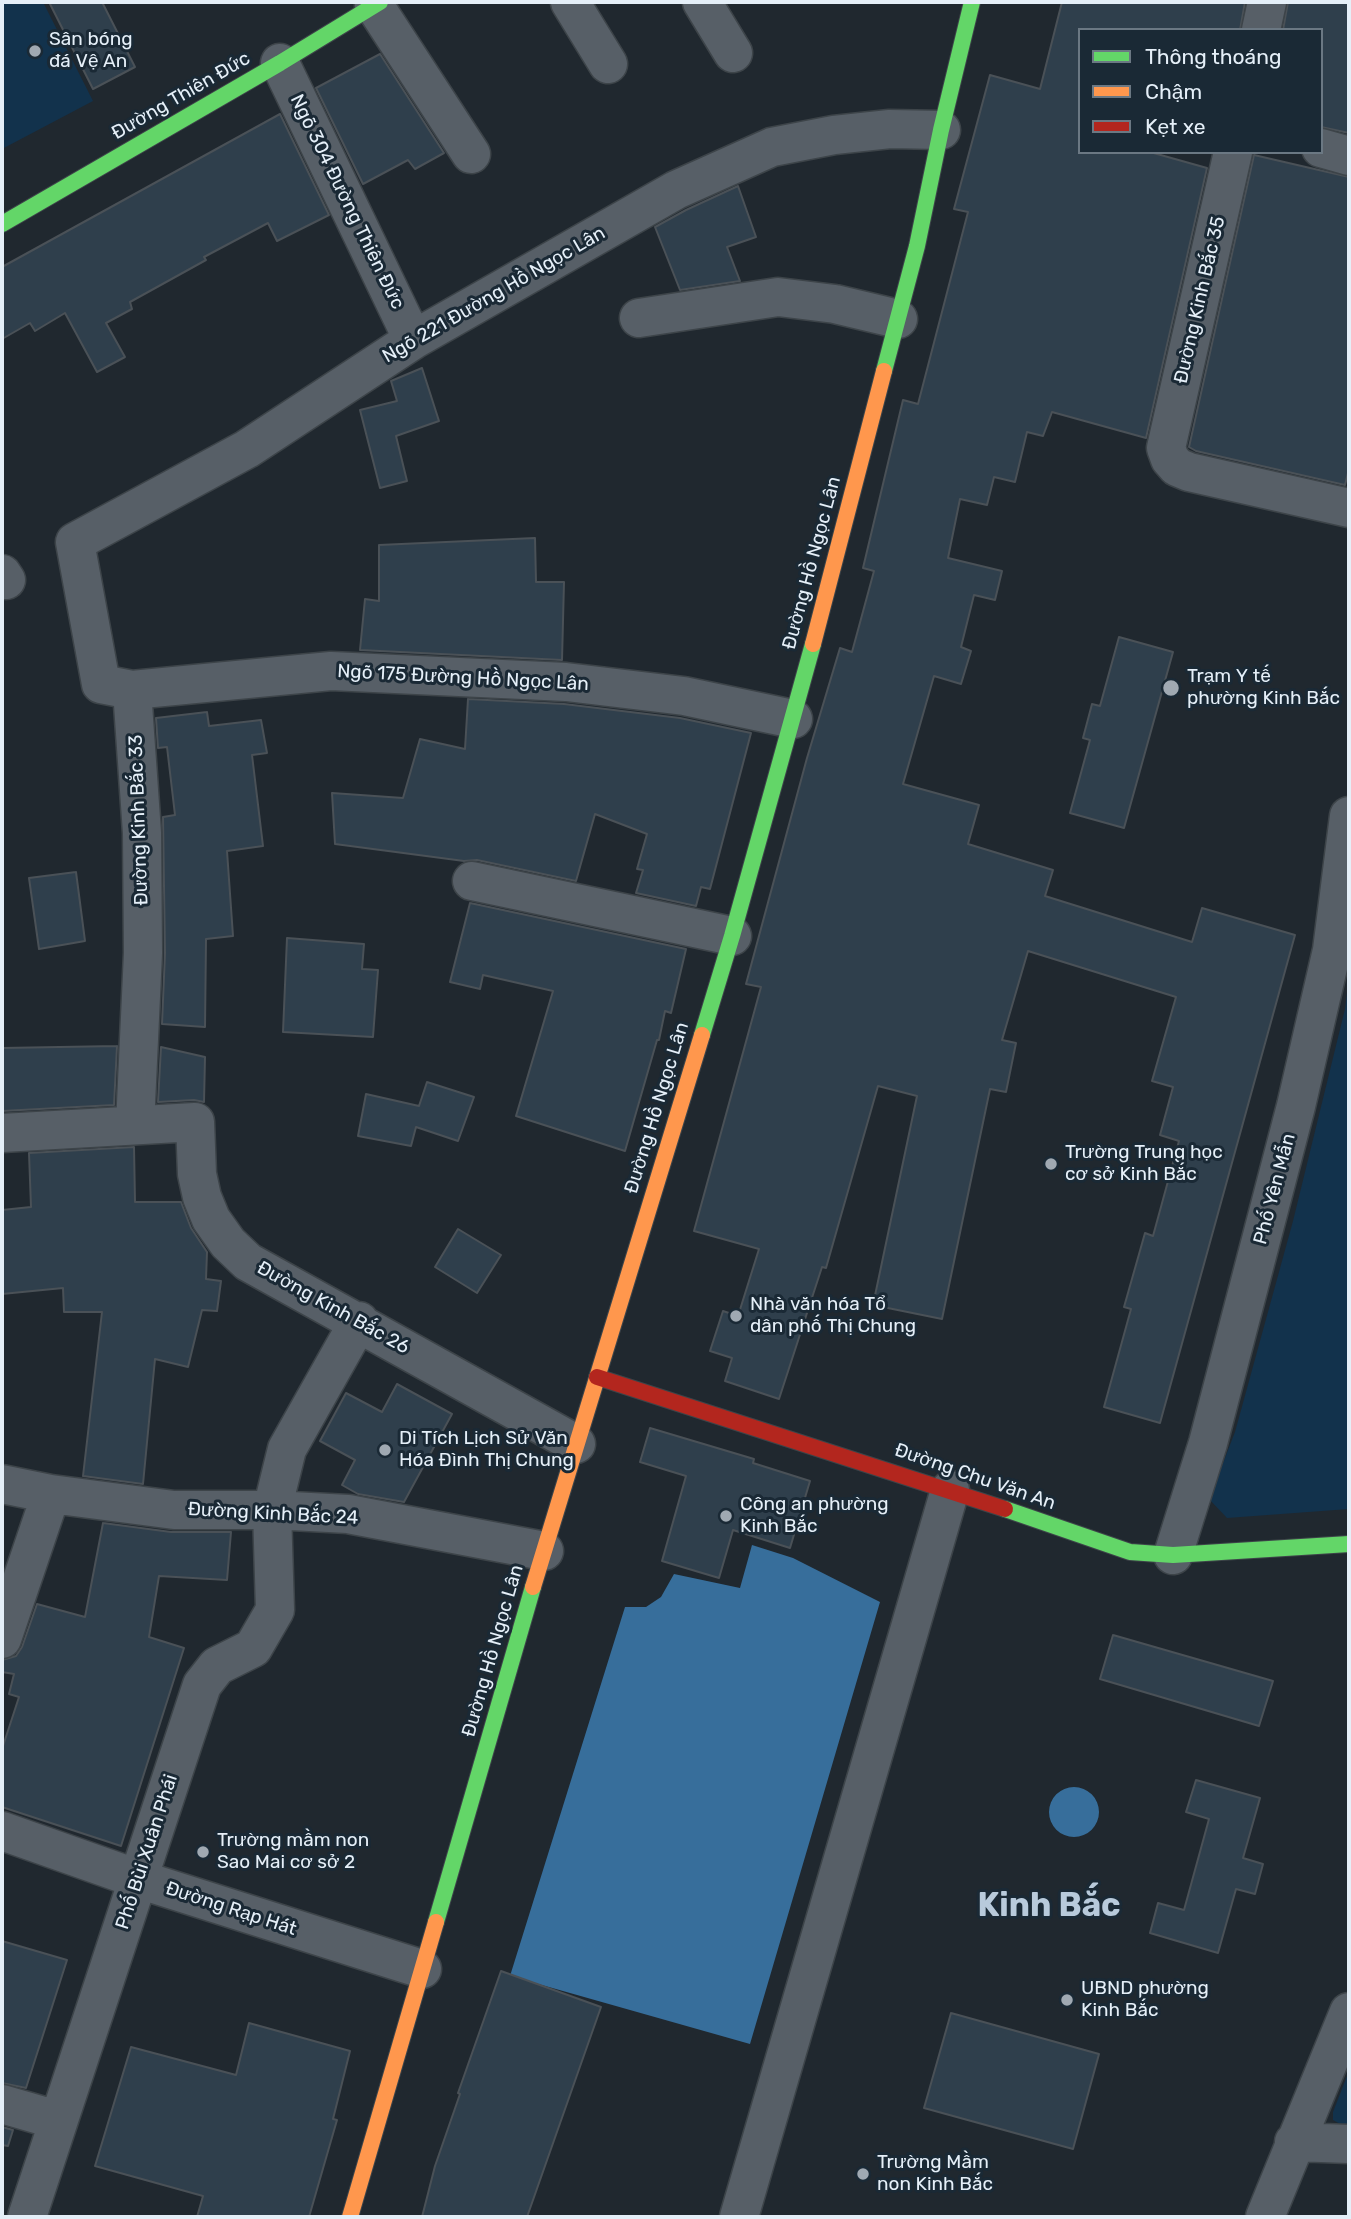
<!DOCTYPE html>
<meta charset="utf-8">
<style>
body{margin:0}
#map{position:relative;width:1351px;height:2219px;overflow:hidden;background:#20282f;font-family:Rubik,sans-serif}
canvas{display:block}
.frame{position:absolute;inset:0;border:4px solid #e5eff8;pointer-events:none}
.legend{position:absolute;left:1078px;top:28px;width:245px;height:126px;box-sizing:border-box;background:#1a2935;border:2px solid #6b7883;margin:0;padding:9px 12px;list-style:none;font-size:21px;color:#e5eff8}
.legend li{display:flex;align-items:center;gap:14px;height:35px}
.legend b{width:35px;border:2px solid #6b7883}
</style>
<div id="map">
<canvas width="1351" height="2219"></canvas>
<div class="frame"></div>
<ul class="legend">
<li><b style="height:9px;background:#63d668"></b>Thông thoáng</li>
<li><b style="height:9px;background:#ff974d"></b>Chậm</li>
<li><b style="height:9px;background:#b3261e"></b>Kẹt xe</li>
</ul>
</div>
<script>
const context = document.querySelector('canvas').getContext('2d');
context.lineJoin = 'round';
function fillPath(path, color) {
  context.fillStyle = color;
  context.fill(path, 'evenodd');
}
function shape(rows) {
  const path = new Path2D();
  for (const r of rows) {
    if (r.length === 3) {
      path.moveTo(r[0] + r[2], r[1]);
      path.arc(r[0], r[1], r[2], 0, 2 * Math.PI);
      continue;
    }
    path.moveTo(r[0], r[1]);
    for (let i = 2; i < r.length; i += 2) path.lineTo(r[i], r[i + 1]);
  }
  return path;
}
function strokePath(path, color, width, dash) {
  context.strokeStyle = color;
  context.lineWidth = width;
  context.lineCap = dash ? 'butt' : 'round';
  context.setLineDash(dash || []);
  context.stroke(path);
}
function drawText(font, color, halo, rows, align = 'center') {
  context.font = font + ' Rubik,sans-serif';
  context.lineWidth = 6;
  context.setLineDash([]);
  context.textBaseline = 'middle';
  context.strokeStyle = halo;
  context.fillStyle = color;
  for (const [text, x, y, turn = 0] of rows) {
    context.save();
    context.translate(x, y);
    context.rotate((+turn || 0) * Math.PI / 180);
    context.textAlign = isNaN(turn) ? turn : align;
    if (halo) context.strokeText(text, 0, 0);
    context.fillText(text, 0, 0);
    context.restore();
  }
}
fillPath(shape([
 [2,2,43,2,93,101,2,149],
 [1349,977,1349,1509,1227,1518,1209,1499,1235,1432,1293,1221,1345,1009],
 [1349,2071,1349,2127,1346,2127,1333,2120,1333,2112]
]), '#12324c');
fillPath(shape([
 [752,1545,793,1558,880,1602,750,2044,510,1976,625,1607,646,1607,661,1597,674,1574,740,1588],
 [1074,1812,25]
]), '#376e9b');
const building = shape([
 [49,2,102,2,135,67,93,89,49,2],
 [1062,2,1245,2,1240,30,1080,30,1080,152,1150,152,1207,168,1146,438,1052,412,1043,436,1027,432,1015,482,994,477,987,505,960,499,948,558,1002,571,995,600,974,595,961,647,971,651,961,684,934,676,903,784,979,805,968,844,1053,870,1045,896,1192,942,1202,908,1295,935,1160,1423,1104,1407,1131,1309,1124,1307,1145,1233,1153,1236,1179,1141,1160,1135,1173,1087,1152,1081,1176,997,1028,951,1002,1040,1016,1043,1006,1092,990,1089,942,1319,873,1305,917,1096,878,1086,826,1268,822,1267,779,1399,725,1381,732,1358,710,1351,723,1311,738,1316,759,1249,694,1231,761,987,746,984,807,758,840,648,852,652,874,571,863,568,903,400,918,404,968,212,954,209,990,75,1040,89,1062,2],
 [1288,2,1349,2,1349,133,1321,127,1321,30,1283,30,1288,2],
 [380,54,444,153,415,169,408,160,363,184,316,88,380,54],
 [280,114,329,215,277,241,268,223,204,257,206,260,130,302,132,309,106,323,125,357,97,372,65,313,35,331,30,323,2,339,2,267,280,114],
 [1254,155,1349,177,1349,469,1345,485,1196,451,1189,447,1254,155],
 [738,186,756,237,727,247,740,281,680,290,655,227,686,210,738,186],
 [422,368,439,421,396,436,407,481,380,488,360,410,397,401,391,381,422,368],
 [535,538,536,582,564,582,562,660,360,650,365,599,379,601,379,545,535,538],
 [1119,637,1173,652,1124,828,1070,813,1090,740,1083,738,1092,704,1100,706,1119,637],
 [468,699,564,704,680,718,751,733,710,889,701,887,696,906,636,893,643,870,637,869,647,834,595,814,576,881,477,860,464,861,335,844,332,793,403,798,420,739,465,749,468,699],
 [207,712,209,726,261,720,267,753,252,755,263,846,227,851,233,936,206,939,205,1027,162,1024,165,953,163,817,175,815,167,747,158,748,156,718,207,712],
 [76,872,85,941,39,949,29,878,76,872],
 [470,903,686,949,671,1013,665,1011,659,1040,657,1040,625,1151,516,1116,553,991,483,975,480,989,450,982,470,903],
 [287,938,364,944,362,969,378,970,373,1037,283,1032,287,938],
 [117,1046,114,1105,2,1111,2,1048,117,1046],
 [161,1047,205,1057,204,1102,194,1100,158,1102,161,1047],
 [427,1082,474,1097,458,1141,416,1127,411,1146,358,1136,366,1094,419,1106,427,1082],
 [134,1147,135,1202,181,1202,191,1228,207,1252,206,1279,221,1281,217,1311,202,1310,188,1367,155,1359,143,1484,83,1476,102,1312,64,1312,63,1288,2,1294,2,1210,31,1207,29,1153,134,1147],
 [458,1229,501,1255,477,1293,435,1267,458,1229],
 [397,1384,452,1414,404,1502,358,1494,342,1485,355,1460,320,1441,346,1393,382,1412,397,1384],
 [650,1428,754,1459,753,1463,810,1481,790,1548,733,1530,719,1578,662,1561,686,1476,640,1462,650,1428],
 [103,1523,171,1532,231,1532,227,1580,159,1576,149,1637,184,1648,121,1846,2,1807,2,1749,19,1697,9,1694,14,1674,2,1672,2,1660,16,1656,22,1647,37,1604,85,1617,103,1523],
 [1113,1635,1273,1681,1259,1726,1100,1679,1113,1635],
 [1196,1780,1260,1798,1243,1858,1263,1864,1255,1894,1236,1889,1218,1953,1150,1933,1158,1903,1184,1910,1209,1819,1186,1812,1196,1780],
 [2,1941,67,1960,26,2088,2,2083,2,1941],
 [501,1971,601,2007,527,2217,422,2217,435,2166,460,2094,458,2093,501,1971],
 [951,2013,1099,2054,1073,2149,924,2108,951,2013],
 [249,2023,350,2051,333,2119,337,2120,309,2217,197,2217,203,2196,95,2166,131,2047,236,2075,249,2023],
 [2,2127,13,2130,8,2146,2,2145,2,2127]
]);
fillPath(building, '#2f3f4c');
strokePath(building, '#4a5157', 2);
const street = shape([
 [570,2,608,64],
 [702,2,733,53],
 [374,5,471,154],
 [1261,30,1267,2],
 [280,63,413,340],
 [1321,148,1349,156],
 [1233,152,1166,448,1170,459,1177,467,1189,472,1349,508],
 [639,318,778,297,835,304,898,319],
 [2,574,6,580],
 [132,690,331,671,566,682,684,696,793,719],
 [472,881,732,936],
 [135,1125,143,953,142,833,132,690,101,684,75,542,247,449,413,340,676,190,772,147,834,135,890,129,941,130],
 [2,1133,195,1122,197,1174,202,1197,211,1219,228,1243,248,1262,576,1444],
 [2,1484,51,1494,174,1510,272,1510,348,1514,544,1551],
 [1173,1555,1208,1443,1296,1106,1332,950,1349,816],
 [2,1639,51,1494],
 [2,1831,138,1879,422,1969],
 [2,2104,57,2120],
 [1294,2142,1349,2144],
 [27,2217,202,1685,217,1666,253,1648,275,1610,272,1510,287,1449,359,1321],
 [739,2217,950,1490],
 [1265,2217,1349,2012]
]);
const fast = shape([
 [2,224,280,63,380,2],
 [884,371,917,246,941,130,972,2],
 [702,1035,732,936,813,644],
 [1005,1509,1130,1552,1173,1555,1349,1544],
 [436,1922,533,1587]
]);
const slow = shape([
 [813,644,884,371],
 [533,1587,702,1035],
 [350,2217,436,1922]
]);
const jam = shape([
 [597,1377,1005,1509]
]);
strokePath(street, '#3d4449', 41);
strokePath(fast, '#3d4449', 18);
strokePath(slow, '#3d4449', 18);
strokePath(jam, '#3d4449', 18);
strokePath(street, '#575f67', 38);
strokePath(fast, '#63d668', 16);
strokePath(slow, '#ff974d', 16);
strokePath(jam, '#b3261e', 16);
for (const [x, y, r, color] of [
 [35,51,7,"#a0a9b2"],
 [1171,688,9,"#a0a9b2"],
 [1051,1164,7,"#a0a9b2"],
 [736,1316,7,"#a0a9b2"],
 [385,1450,7,"#a0a9b2"],
 [726,1516,7,"#a0a9b2"],
 [203,1852,7,"#a0a9b2"],
 [1067,2000,7,"#a0a9b2"],
 [863,2174,7,"#a0a9b2"]
]) {
  const dot = new Path2D();
  dot.arc(x, y, r, 0, 2 * Math.PI);
  context.fillStyle = color;
  context.fill(dot);
  strokePath(dot, '#1a2935', 2.5);
}
drawText('19px', '#e5eff8', '#1a2935', [
 ["Sân bóng",49,40],
 ["đá Vệ An",49,62],
 ["Trạm Y tế",1187,677],
 ["phường Kinh Bắc",1187,699],
 ["Trường Trung học",1065,1153],
 ["cơ sở Kinh Bắc",1065,1175],
 ["Nhà văn hóa Tổ",750,1305],
 ["dân phố Thị Chung",750,1327],
 ["Di Tích Lịch Sử Văn",399,1439],
 ["Hóa Đình Thị Chung",399,1461],
 ["Công an phường",740,1505],
 ["Kinh Bắc",740,1527],
 ["Trường mầm non",217,1841],
 ["Sao Mai cơ sở 2",217,1863],
 ["UBND phường",1081,1989],
 ["Kinh Bắc",1081,2011],
 ["Trường Mầm",877,2163],
 ["non Kinh Bắc",877,2185]
], 'left');
drawText('19px', '#e5eff8', '#1a2935', [
 ["Đường Thiên Đức",181,96,-30],
 ["Ngõ 304 Đường Thiên Đức",347,202,64],
 ["Ngõ 221 Đường Hồ Ngọc Lân",494,295,-30],
 ["Đường Kinh Bắc 35",1200,300,-77],
 ["Đường Hồ Ngọc Lân",812,563,-75],
 ["Ngõ 175 Đường Hồ Ngọc Lân",463,678,3],
 ["Đường Kinh Bắc 33",139,820,-92],
 ["Đường Hồ Ngọc Lân",657,1108,-73],
 ["Phố Yên Mẫn",1275,1189,-75],
 ["Đường Kinh Bắc 26",333,1308,29],
 ["Đường Chu Văn An",975,1477,19],
 ["Đường Kinh Bắc 24",273,1514,3],
 ["Đường Hồ Ngọc Lân",493,1651,-74],
 ["Phố Bùi Xuân Phái",147,1852,-72],
 ["Đường Rạp Hát",231,1909,18]
]);
drawText('bold 33px', '#b8cadb', '#1a2935', [
 ["Kinh Bắc",1049,1906]
]);
</script>
